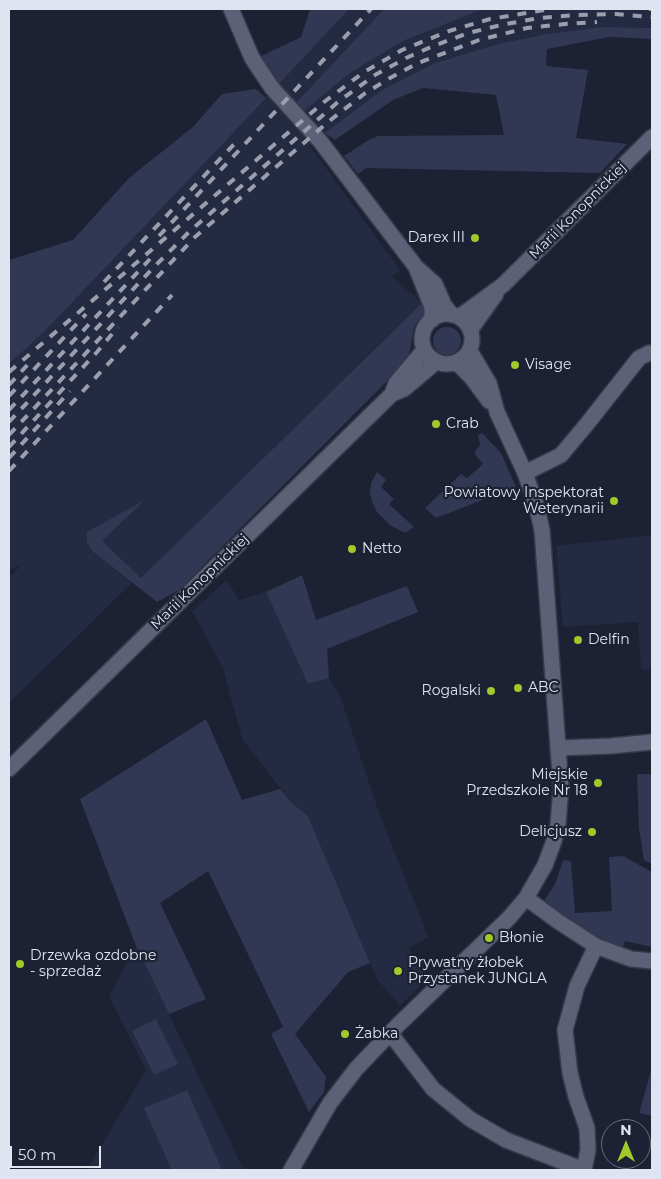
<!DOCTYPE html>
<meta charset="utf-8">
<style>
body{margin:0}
#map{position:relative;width:661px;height:1179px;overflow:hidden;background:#1c2133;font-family:Montserrat,sans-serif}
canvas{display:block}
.frame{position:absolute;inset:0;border:10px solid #e0e4f0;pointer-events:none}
.north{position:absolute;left:601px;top:1119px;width:50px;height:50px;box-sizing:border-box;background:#1c2133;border:1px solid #6a6f7f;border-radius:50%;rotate:0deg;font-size:14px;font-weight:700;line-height:20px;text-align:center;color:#e0e4f0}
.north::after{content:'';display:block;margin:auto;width:18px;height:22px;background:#a1c929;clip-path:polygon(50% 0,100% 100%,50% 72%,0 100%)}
.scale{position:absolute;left:10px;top:1146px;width:91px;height:22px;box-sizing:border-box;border:2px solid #e0e4f0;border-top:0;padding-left:6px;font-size:15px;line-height:18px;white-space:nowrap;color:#e0e4f0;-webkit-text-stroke:4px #1c2133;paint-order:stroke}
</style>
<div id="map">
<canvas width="661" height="1179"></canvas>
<div class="frame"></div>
<div class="north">N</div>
<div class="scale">50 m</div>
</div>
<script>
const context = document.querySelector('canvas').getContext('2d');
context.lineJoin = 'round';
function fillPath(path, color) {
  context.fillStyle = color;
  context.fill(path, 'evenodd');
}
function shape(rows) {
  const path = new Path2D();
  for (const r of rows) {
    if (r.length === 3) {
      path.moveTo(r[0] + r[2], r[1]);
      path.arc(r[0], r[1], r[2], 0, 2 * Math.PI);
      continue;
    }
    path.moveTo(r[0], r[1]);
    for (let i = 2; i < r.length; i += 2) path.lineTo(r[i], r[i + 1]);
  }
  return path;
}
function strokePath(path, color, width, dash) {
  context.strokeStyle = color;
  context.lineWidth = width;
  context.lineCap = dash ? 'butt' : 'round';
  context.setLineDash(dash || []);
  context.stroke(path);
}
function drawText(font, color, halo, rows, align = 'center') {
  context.font = font + ' Montserrat,sans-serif';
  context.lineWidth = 4.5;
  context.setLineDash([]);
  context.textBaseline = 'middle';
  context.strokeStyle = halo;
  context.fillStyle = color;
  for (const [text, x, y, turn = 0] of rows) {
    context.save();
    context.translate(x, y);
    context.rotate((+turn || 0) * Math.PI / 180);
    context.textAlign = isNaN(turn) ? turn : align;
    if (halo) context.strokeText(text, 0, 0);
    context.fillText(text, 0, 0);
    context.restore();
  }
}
fillPath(shape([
 [349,9,384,9,294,105,303,112,350,73,403,41,478,11,492,9,652,9,652,28,602,27,547,34,498,44,382,90,310,146,398,267,400,270,392,277,422,303,141,578,101,541,143,502,87,532,92,551,132,583,9,703,9,578,21,565,9,570,9,364,45,331],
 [652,535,652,669,641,669,638,622,563,627,556,546],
 [227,580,239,600,266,592,308,684,329,678,340,696,378,810,428,937,409,948,427,979,400,1006,377,979,308,816,291,802,242,739,223,668,192,611],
 [136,946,244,1170,87,1170,146,1070,109,996]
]), '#242a41');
fillPath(shape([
 [310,9,349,9,277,86,257,58,301,37],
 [384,9,492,9,478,11,403,41,350,73,303,112,294,105],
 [602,27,652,28,652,39,609,37,547,49,546,66,588,70,576,138,627,144,600,173,366,168,358,174,344,156,367,141,378,136,504,135,496,95,423,88,393,100,335,140,325,133,382,90,433,64,498,44,547,34],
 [256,89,266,98,45,331,9,364,9,260,73,240,129,178,193,127,222,94],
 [422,303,424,314,414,327,410,351,400,368,179,590,157,602,92,551,87,542,87,532,145,500,102,541,141,578],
 [447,341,14],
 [482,433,501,453,516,487,436,518,425,508,461,474,467,478,483,464,474,453,480,445,478,435],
 [377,472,386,480,381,487,394,499,389,504,414,527,407,532,403,532,390,525,377,512,372,502,370,493,371,483],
 [302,575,316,620,407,586,418,612,327,649,329,678,308,684,266,592],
 [206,719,242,800,280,789,291,802,308,816,370,963,348,972,295,1034,326,1077,324,1092,309,1112,271,1034,283,1027,208,871,160,903,206,999,169,1014,136,946,80,799],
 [637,774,652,774,652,864,644,860,639,828],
 [623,856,652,872,652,947,625,941,622,950,599,940,544,901,555,884,563,860,571,861,575,913,612,911,609,857],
 [156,1019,178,1064,154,1075,132,1031],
 [652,1067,652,1116,639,1113],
 [187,1090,222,1170,172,1170,144,1108]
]), '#323854');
const minor = shape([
 [231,9,252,58,272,88,320,141,416,267,435,284,444,305,452,315],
 [417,270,432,307,432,320],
 [447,339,25],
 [459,317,503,285,652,137],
 [471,329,496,294],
 [457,363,471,377,489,401],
 [392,394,396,383,424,350],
 [525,473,561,455,587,424,639,358,649,353],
 [558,748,611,746,652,742],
 [9,769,392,394,404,389,436,362],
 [526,898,559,922,596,946,577,986,565,1030,570,1073,576,1097,587,1128,588,1150,584,1170],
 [596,946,631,959,652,961],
 [390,1033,433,1089,470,1119,506,1140,584,1170],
 [291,1170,330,1103,356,1069,397,1026,509,918,526,898,545,865,554,841,558,824,561,788,542,530,536,504,525,473,497,412,489,383,470,351]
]);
strokePath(minor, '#373a49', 18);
strokePath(minor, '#5c6177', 15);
strokePath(shape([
 [649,9,652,9],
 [159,236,371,9],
 [104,282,238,140],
 [9,372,324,102,364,72,402,50,449,31,490,19,550,9],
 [9,385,31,361],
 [9,396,86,314],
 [9,410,150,259],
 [9,422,152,269,190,231,338,102,375,75,406,58,431,47,468,33,501,25,539,18,577,15,616,14,652,17],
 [9,435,195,237,328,122,364,94,390,78,418,63,479,40,527,28,565,24,597,22],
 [9,447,97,352,118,327],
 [9,458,70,391],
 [9,471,172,295]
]), '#9a9ead', 4, [9, 9]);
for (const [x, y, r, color] of [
 [475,238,5,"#a1c929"],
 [515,365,5,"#a1c929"],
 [436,424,5,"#a1c929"],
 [614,501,5,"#a1c929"],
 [352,549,5,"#a1c929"],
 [578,640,5,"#a1c929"],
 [518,688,5,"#a1c929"],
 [491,691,5,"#a1c929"],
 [598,783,5,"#a1c929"],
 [592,832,5,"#a1c929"],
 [489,938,5,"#a1c929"],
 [20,964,5,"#a1c929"],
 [398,971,5,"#a1c929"],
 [345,1034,5,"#a1c929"]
]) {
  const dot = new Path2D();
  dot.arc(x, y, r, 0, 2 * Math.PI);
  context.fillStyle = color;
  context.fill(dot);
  strokePath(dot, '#1c2133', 2);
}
drawText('14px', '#e0e4f0', '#1c2133', [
 ["Marii Konopnickiej",578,211,-45],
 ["Marii Konopnickiej",200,582,-44]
]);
drawText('14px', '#e0e4f0', '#1c2133', [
 ["Darex III",465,238,"right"],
 ["Visage",525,365],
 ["Crab",446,424],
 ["Powiatowy Inspektorat",604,493,"right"],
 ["Weterynarii",604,509,"right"],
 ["Netto",362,549],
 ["Delfin",588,640],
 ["ABC",528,688],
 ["Rogalski",481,691,"right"],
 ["Miejskie",588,775,"right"],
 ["Przedszkole Nr 18",588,791,"right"],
 ["Delicjusz",582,832,"right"],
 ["Błonie",499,938],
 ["Drzewka ozdobne",30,956],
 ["- sprzedaż",30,972],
 ["Prywatny żłobek",408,963],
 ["Przystanek JUNGLA",408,979],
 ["Żabka",355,1034]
], 'left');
</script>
